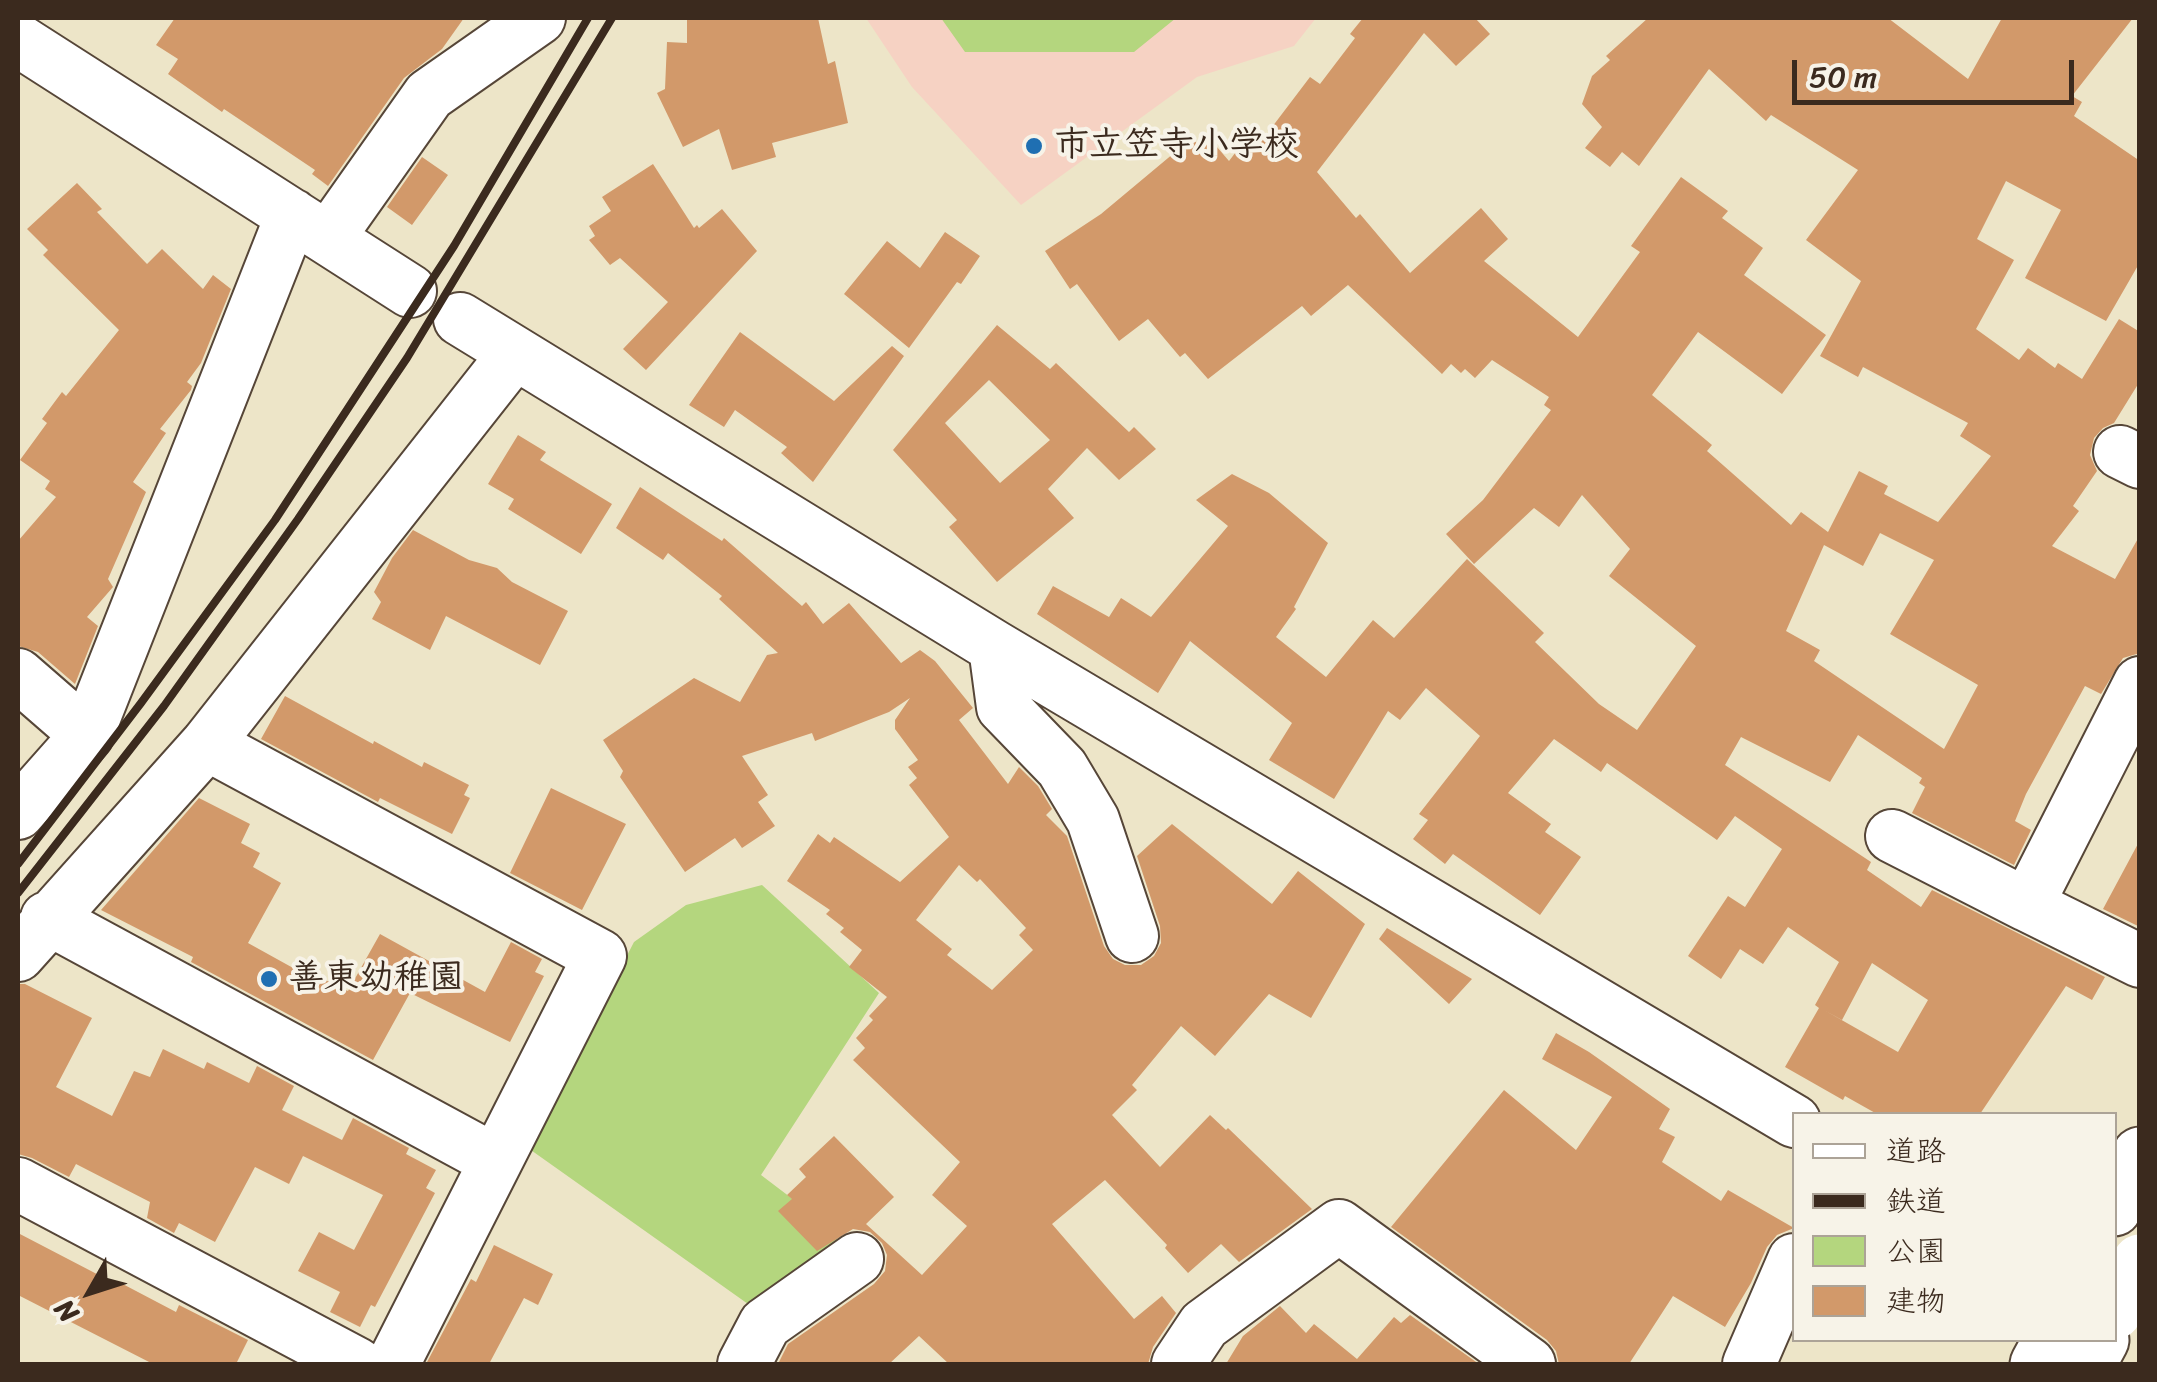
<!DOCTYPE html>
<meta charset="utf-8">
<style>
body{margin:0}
#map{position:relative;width:2157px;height:1382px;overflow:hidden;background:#ede5c8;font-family:Sriracha,"Klee One",sans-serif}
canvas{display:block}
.frame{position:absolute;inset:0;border:20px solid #3b2a1e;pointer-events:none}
.legend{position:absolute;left:1792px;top:1112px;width:325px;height:230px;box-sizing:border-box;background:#f7f3e8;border:2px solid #aca397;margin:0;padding:12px 18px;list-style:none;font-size:30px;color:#3b2a1e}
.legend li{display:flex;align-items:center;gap:20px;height:50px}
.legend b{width:50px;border:2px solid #aca397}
.north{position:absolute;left:40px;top:1242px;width:100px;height:100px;-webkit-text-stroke:8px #f7f3e8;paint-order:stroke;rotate:231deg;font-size:28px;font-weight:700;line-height:40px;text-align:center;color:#3b2a1e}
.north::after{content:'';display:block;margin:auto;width:35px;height:45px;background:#3b2a1e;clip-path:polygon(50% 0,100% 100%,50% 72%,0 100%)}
.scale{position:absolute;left:1792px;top:60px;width:282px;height:45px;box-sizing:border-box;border:5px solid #3b2a1e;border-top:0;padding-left:12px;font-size:30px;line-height:35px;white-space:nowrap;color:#3b2a1e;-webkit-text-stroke:8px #f7f3e8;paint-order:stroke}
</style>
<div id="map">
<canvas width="2157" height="1382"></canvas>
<div class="frame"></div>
<ul class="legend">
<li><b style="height:12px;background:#fff"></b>道路</li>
<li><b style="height:12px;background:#3b2a1e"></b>鉄道</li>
<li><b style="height:28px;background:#b4d67e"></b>公園</li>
<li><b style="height:28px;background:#d2996a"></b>建物</li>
</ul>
<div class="north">N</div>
<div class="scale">50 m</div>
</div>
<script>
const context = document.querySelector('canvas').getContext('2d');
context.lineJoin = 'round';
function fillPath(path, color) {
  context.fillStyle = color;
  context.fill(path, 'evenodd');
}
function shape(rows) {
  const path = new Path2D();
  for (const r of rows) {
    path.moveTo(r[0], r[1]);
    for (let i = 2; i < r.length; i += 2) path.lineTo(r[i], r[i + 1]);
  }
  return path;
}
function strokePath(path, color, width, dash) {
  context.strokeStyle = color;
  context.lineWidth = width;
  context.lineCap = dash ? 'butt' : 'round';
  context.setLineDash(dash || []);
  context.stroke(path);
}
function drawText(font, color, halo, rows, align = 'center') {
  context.font = font + ' Sriracha,"Klee One",sans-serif';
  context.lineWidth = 8;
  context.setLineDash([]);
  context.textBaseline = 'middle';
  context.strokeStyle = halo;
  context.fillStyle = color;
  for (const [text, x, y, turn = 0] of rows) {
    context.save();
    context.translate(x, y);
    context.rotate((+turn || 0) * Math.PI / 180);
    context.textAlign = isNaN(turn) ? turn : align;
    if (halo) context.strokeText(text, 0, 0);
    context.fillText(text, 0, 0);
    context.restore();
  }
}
fillPath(shape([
 [866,18,1316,18,1294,46,1197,77,1021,205,912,87]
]), '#f6d2c3');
fillPath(shape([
 [941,18,1176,18,1134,52,965,52],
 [762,885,879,993,761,1175,840,1235,772,1321,528,1148,634,942,686,905]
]), '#b4d67e');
fillPath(shape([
 [175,18,464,18,442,49,404,78,328,186,312,174,315,170,224,109,222,112,168,74,178,59,156,45],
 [687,18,818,18,828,64,835,61,848,123,772,143,776,157,732,170,719,129,683,147,657,93,665,89,667,42,687,43],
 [1363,18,1475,18,1490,34,1456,66,1424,33,1317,172,1356,218,1360,214,1410,273,1481,208,1508,239,1484,261,1578,337,1640,252,1631,246,1681,177,1728,211,1722,218,1763,248,1744,275,1826,335,1782,394,1698,332,1652,395,1712,445,1707,451,1791,525,1801,512,1828,532,1859,471,1888,486,1884,494,1938,522,1991,456,1960,436,1968,423,1863,367,1858,377,1820,356,1861,281,1806,240,1858,170,1771,115,1766,121,1709,69,1639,166,1622,152,1610,167,1585,148,1602,127,1582,104,1592,76,1610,60,1606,56,1648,18,1888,18,1968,79,2002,18,2133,18,2072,96,2082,102,2074,116,2140,161,2140,262,2106,321,2025,278,2061,210,2006,181,1977,239,2014,260,1976,329,2019,360,2028,348,2055,368,2058,363,2082,379,2119,319,2140,332,2140,381,2114,423,2103,428,2094,438,2090,455,2097,471,2073,506,2079,511,2052,546,2115,579,2140,535,2140,653,2123,658,2101,694,2085,686,2026,794,2015,821,2031,830,2014,865,1912,813,1925,787,1919,783,1922,778,1858,735,1830,782,1741,737,1725,765,1871,862,1867,870,1921,907,1932,890,2105,977,2092,1000,2066,986,1980,1114,1877,1114,1845,1096,1843,1100,1785,1067,1819,1008,1815,1005,1839,962,1788,927,1763,964,1740,949,1721,979,1688,956,1728,896,1745,907,1782,849,1735,816,1717,840,1607,763,1601,772,1554,739,1508,793,1551,824,1545,832,1581,857,1540,915,1453,854,1445,864,1413,839,1428,820,1419,814,1480,736,1426,688,1400,720,1388,711,1334,799,1269,760,1292,723,1190,641,1158,693,1037,614,1053,586,1109,617,1121,598,1151,617,1228,526,1196,500,1232,474,1269,493,1328,543,1294,607,1296,609,1276,637,1326,677,1373,620,1394,638,1467,559,1544,633,1535,642,1599,704,1637,730,1696,646,1609,576,1630,549,1582,495,1559,527,1534,508,1474,564,1446,534,1483,500,1551,410,1544,405,1549,397,1492,360,1475,378,1465,369,1461,373,1451,364,1442,374,1348,285,1311,316,1302,306,1208,379,1185,353,1180,357,1148,319,1119,341,1077,284,1070,289,1045,251,1101,214,1192,138,1201,148,1211,140,1229,161,1255,127,1266,135,1310,77,1320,84,1355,38,1350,34],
 [1880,533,1934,560,1890,634,1978,685,1944,749,1814,661,1820,650,1786,631,1824,545,1863,566],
 [1872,963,1928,1000,1898,1052,1824,1010,1842,1020],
 [422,157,448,175,412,225,387,207],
 [653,164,694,228,697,225,699,228,722,209,757,251,646,370,623,349,668,302,620,258,610,265,589,240,595,236,589,226,611,211,602,197],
 [77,183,102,209,97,212,147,264,162,249,203,289,213,275,231,289,201,363,187,382,192,386,191,390,160,429,166,433,133,482,146,492,108,579,113,587,87,617,98,626,75,684,38,652,18,646,18,541,56,497,45,489,50,481,20,460,47,423,42,419,62,392,66,396,119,330,43,255,48,250,27,229],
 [945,232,980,256,961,284,957,282,909,348,844,294,887,241,920,268],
 [997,325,1050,369,1056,363,1129,432,1134,427,1156,449,1119,480,1087,448,1048,489,1074,518,997,582,949,527,957,520,893,450],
 [989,380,1050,440,1000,483,945,423],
 [740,332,834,401,892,346,904,356,813,482,781,453,787,447,735,410,724,427,689,405],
 [518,435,546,452,540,460,612,504,581,554,508,509,514,499,488,484],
 [640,487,722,541,724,538,802,606,806,602,823,624,849,603,901,663,920,650,935,661,973,708,959,720,1008,784,1019,767,1038,786,1052,809,1046,815,1067,836,1104,946,1113,959,1125,965,1141,965,1154,956,1161,943,1160,926,1137,856,1172,824,1272,904,1298,871,1365,924,1311,1018,1269,994,1215,1056,1181,1026,1132,1085,1137,1090,1112,1115,1160,1167,1210,1115,1226,1130,1228,1128,1312,1209,1239,1262,1221,1244,1188,1273,1165,1248,1167,1245,1105,1180,1052,1224,1134,1319,1162,1296,1176,1313,1153,1347,1148,1364,949,1364,919,1336,889,1364,778,1364,788,1344,874,1284,885,1271,887,1255,882,1243,870,1232,853,1229,817,1251,778,1211,792,1199,787,1195,806,1177,799,1169,834,1136,894,1197,866,1224,922,1275,967,1226,932,1195,960,1162,853,1060,865,1048,856,1038,873,1020,869,1016,887,997,849,967,862,950,840,932,844,928,826,914,830,910,787,881,818,834,830,843,834,837,900,882,949,837,909,785,917,778,908,767,918,760,895,729,895,720,910,698,889,712,815,741,812,733,742,756,768,795,758,802,775,826,742,848,735,838,685,872,620,777,623,771,603,740,694,678,740,702,767,655,778,653,719,599,722,596,668,553,663,560,616,528],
 [959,865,977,882,980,879,1026,928,1019,935,1033,950,992,990,947,955,952,949,916,920],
 [413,530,469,560,497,568,512,582,568,611,540,665,446,616,430,650,372,619,381,602,374,592,392,558],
 [285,696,373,744,374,741,422,767,424,762,469,785,464,795,470,798,452,834,380,798,378,802,261,739],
 [551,788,626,824,582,910,510,873],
 [199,798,250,824,241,843,260,853,253,867,281,883,248,943,313,979,315,975,348,991,380,934,485,992,511,942,542,959,535,972,544,976,510,1042,410,993,373,1060,191,962,193,957,101,910],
 [2140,840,2140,927,2103,909],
 [1387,928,1472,979,1449,1004,1379,939],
 [18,984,25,984,92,1018,56,1087,112,1116,134,1071,150,1077,163,1049,204,1069,207,1062,249,1083,257,1066,294,1086,282,1110,342,1140,353,1118,409,1148,406,1154,436,1170,426,1188,435,1193,375,1307,371,1305,360,1327,330,1312,340,1292,298,1271,319,1232,354,1250,383,1195,303,1156,289,1184,255,1167,215,1242,179,1223,174,1233,147,1218,150,1202,76,1164,69,1177,32,1158,18,1154],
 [1556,1033,1589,1052,1670,1109,1659,1129,1675,1137,1662,1162,1721,1201,1728,1190,1794,1228,1777,1235,1767,1247,1751,1283,1725,1327,1673,1296,1629,1364,1559,1364,1556,1351,1547,1340,1391,1227,1504,1090,1576,1150,1612,1097,1542,1059],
 [18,1233,116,1284,117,1281,176,1312,179,1305,248,1340,236,1364,153,1364,18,1295],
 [494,1245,553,1274,538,1305,524,1298,489,1364,426,1364,471,1279,476,1282],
 [1280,1306,1306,1333,1314,1324,1357,1359,1394,1317,1401,1323,1410,1315,1479,1364,1226,1364,1243,1336]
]), '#d2996a');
const minor = shape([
 [18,40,410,291],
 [328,238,429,95,539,18],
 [460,319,995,647,1794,1121],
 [2120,452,2140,462],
 [995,647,1003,707,1062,768,1093,820,1132,936],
 [18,675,87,735],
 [2140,683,2027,905,2140,961],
 [207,744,600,956,393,1364],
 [18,813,87,735,292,215],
 [1892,836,2027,905],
 [47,918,494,1160],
 [18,955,207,744,515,353],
 [18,1184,357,1364],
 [744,1364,765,1324,857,1259],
 [1178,1364,1204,1325,1339,1226,1529,1364],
 [1749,1364,1794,1260]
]);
const highway = shape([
 [2114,1208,2140,1155],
 [2038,1364,2051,1340],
 [2088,1364,2101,1340]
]);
strokePath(minor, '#564638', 56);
strokePath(highway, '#564638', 59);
strokePath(minor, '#fff', 52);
strokePath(highway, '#fff', 55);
strokePath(shape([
 [18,864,141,703,275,520,454,246,588,18],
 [18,893,164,706,298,519,407,358,612,18]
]), '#3b2a1e', 8);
const highwayBridge = shape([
 [2114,1312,2140,1262]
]);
strokePath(highwayBridge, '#564638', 59, []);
strokePath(highwayBridge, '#fff', 55);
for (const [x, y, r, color] of [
 [1034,146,10,"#1f6fb2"],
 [269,979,10,"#1f6fb2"]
]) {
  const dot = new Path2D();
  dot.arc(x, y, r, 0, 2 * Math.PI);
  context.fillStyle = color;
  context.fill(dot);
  strokePath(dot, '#f7f3e8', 4);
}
drawText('bold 35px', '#3b2a1e', '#f7f3e8', [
 ["市立笠寺小学校",1054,146],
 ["善東幼稚園",289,979]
], 'left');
</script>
